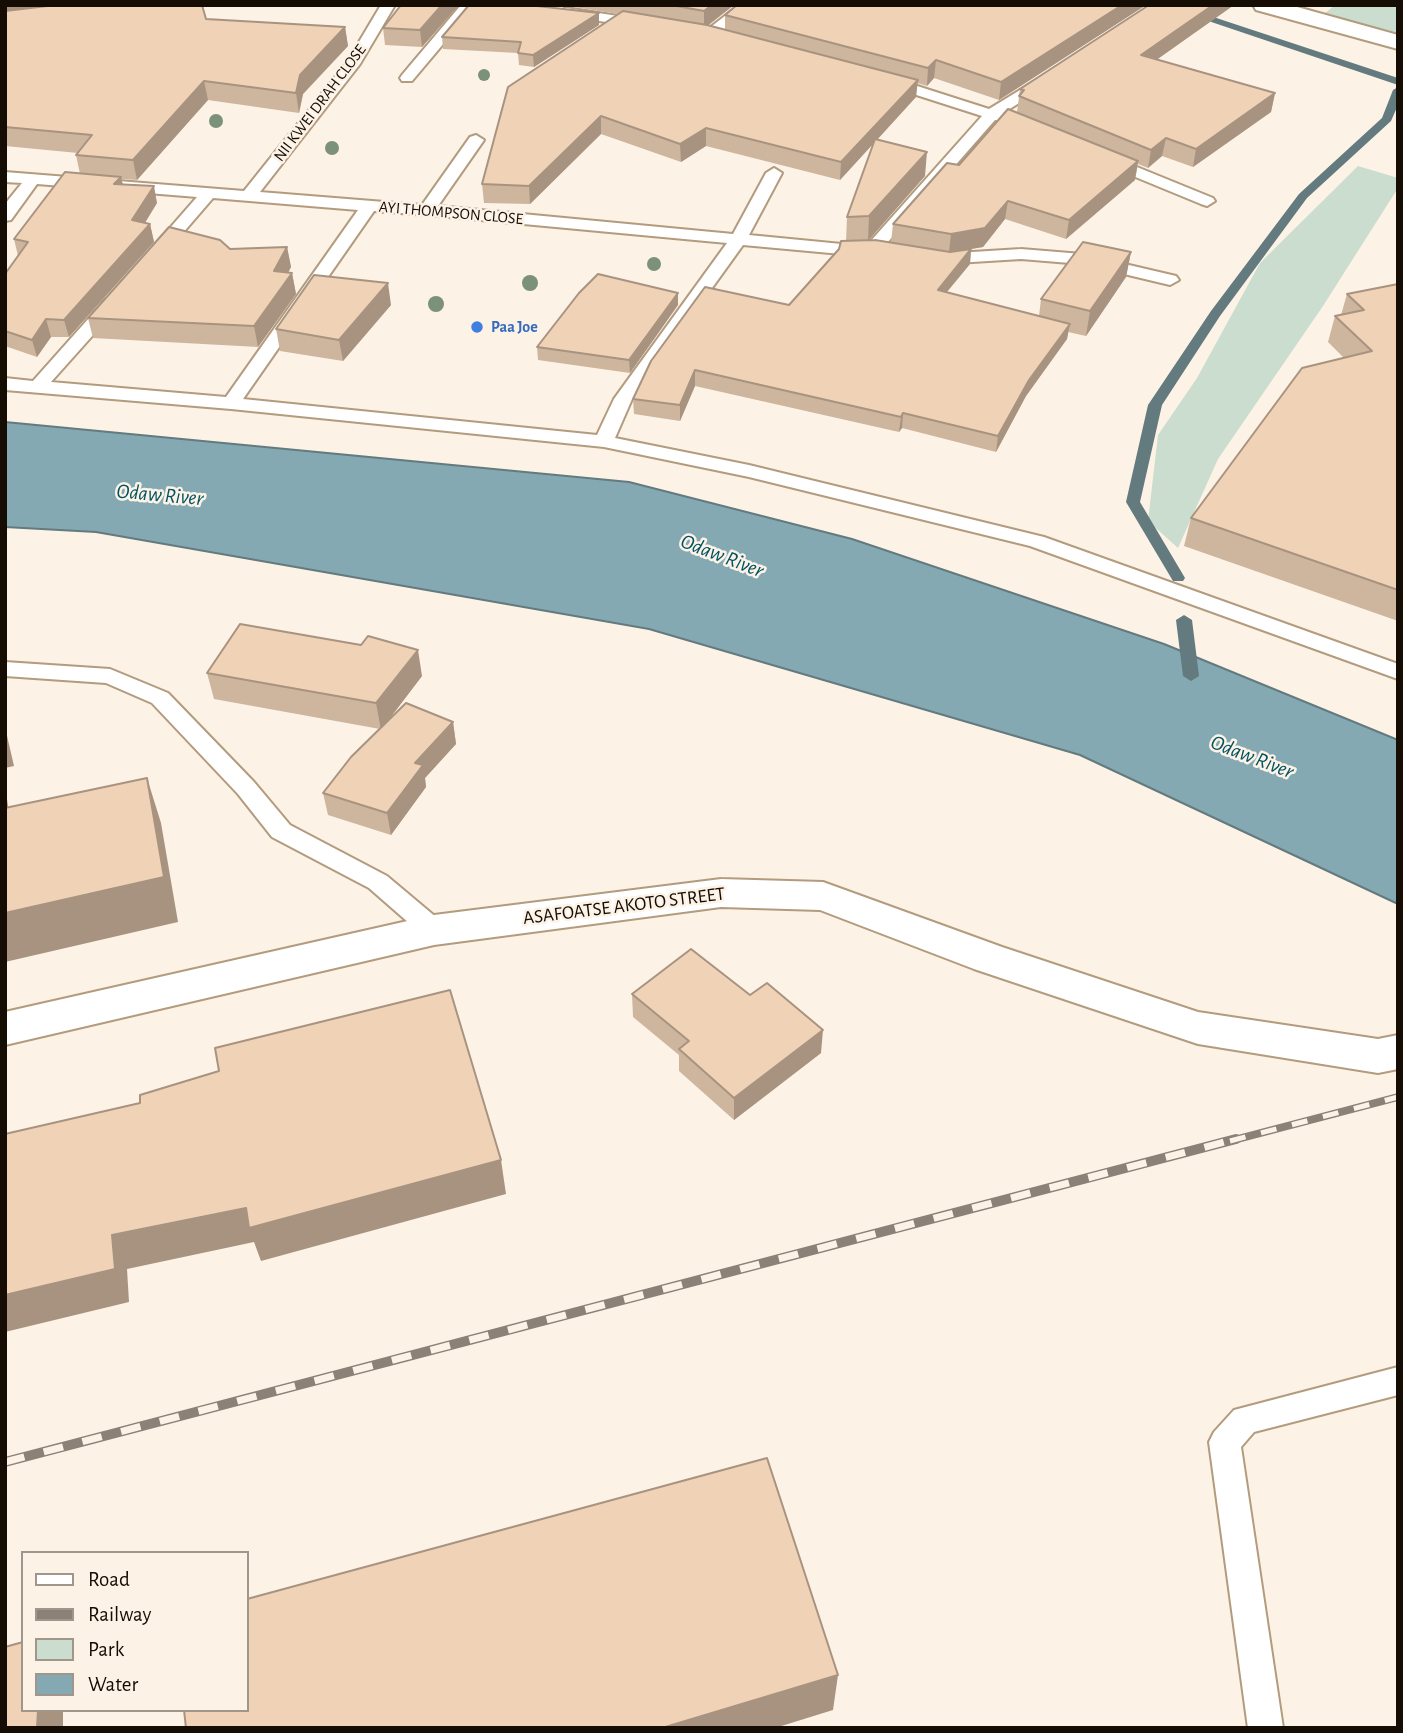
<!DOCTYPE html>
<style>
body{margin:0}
#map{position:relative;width:1403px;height:1733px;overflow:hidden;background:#fdf2e6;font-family:"Alegreya Sans",sans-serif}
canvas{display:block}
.frame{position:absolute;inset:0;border:7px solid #150d04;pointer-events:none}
.legend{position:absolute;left:21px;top:1551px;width:228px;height:161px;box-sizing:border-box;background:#fdf2e6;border:2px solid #a0968c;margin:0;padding:9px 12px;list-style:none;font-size:21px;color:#150d04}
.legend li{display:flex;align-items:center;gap:14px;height:35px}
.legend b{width:35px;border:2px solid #a0968c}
</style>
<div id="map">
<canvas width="1403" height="1733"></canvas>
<div class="frame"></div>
<ul class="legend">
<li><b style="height:9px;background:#fff"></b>Road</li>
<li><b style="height:9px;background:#8b8177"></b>Railway</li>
<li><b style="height:19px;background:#caddce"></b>Park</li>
<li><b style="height:19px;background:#84a9b3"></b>Water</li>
</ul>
</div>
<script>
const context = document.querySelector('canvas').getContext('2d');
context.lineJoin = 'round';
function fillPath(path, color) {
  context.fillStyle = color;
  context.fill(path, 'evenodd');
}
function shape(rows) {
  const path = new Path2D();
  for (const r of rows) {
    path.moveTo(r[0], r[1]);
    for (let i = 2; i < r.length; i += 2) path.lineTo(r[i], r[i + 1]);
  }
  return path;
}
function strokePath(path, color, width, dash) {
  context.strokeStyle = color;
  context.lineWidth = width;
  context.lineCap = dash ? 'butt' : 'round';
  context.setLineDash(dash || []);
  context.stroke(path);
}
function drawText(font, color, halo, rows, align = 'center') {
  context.font = font + ' "Alegreya Sans",sans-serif';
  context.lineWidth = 5;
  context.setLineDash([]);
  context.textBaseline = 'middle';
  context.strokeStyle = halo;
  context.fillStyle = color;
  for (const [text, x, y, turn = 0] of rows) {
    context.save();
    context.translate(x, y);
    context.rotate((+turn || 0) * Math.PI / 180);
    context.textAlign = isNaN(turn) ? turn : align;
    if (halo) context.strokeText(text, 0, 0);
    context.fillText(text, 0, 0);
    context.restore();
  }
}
fillPath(shape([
 [1335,5,1398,5,1398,33,1324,14],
 [1358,166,1398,178,1398,188,1323,306,1218,459,1178,548,1148,521,1158,435,1197,378,1260,263]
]), '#caddce');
const water = shape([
 [5,422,629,482,852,539,1164,644,1398,740,1398,904,1080,755,649,629,96,532,5,527,5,422]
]);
fillPath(water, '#84a9b3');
strokePath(water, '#637a7e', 2);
fillPath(shape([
 [1161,5,1177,5,1398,78,1398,85,1161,5],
 [1398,87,1398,105,1391,121,1307,198,1220,316,1162,405,1140,502,1185,578,1183,581,1173,581,1126,502,1148,405,1211,311,1299,194,1382,118,1393,90,1398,87],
 [1184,615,1192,620,1199,676,1191,681,1183,676,1176,620,1184,615]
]), '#637a7e');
const lane = shape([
 [381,5,395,5,360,64,260,192,422,205,470,137,476,135,484,140,438,206,733,234,766,173,774,168,782,173,749,235,852,245,869,243,982,116,879,83,877,80,879,77,889,77,989,109,1043,76,1053,76,1055,79,1053,82,1003,113,1011,116,1014,119,1011,122,995,120,880,251,852,255,743,245,632,399,615,438,749,465,1044,537,1398,664,1398,679,1030,546,749,477,604,447,231,409,5,390,5,378,33,381,106,299,112,298,121,303,118,307,51,382,226,397,358,210,213,198,163,256,157,257,149,252,197,197,37,184,11,220,5,221,5,204,22,183,5,182,5,172,244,191,347,62,381,5],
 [374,211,427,215,727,243,614,399,597,435,243,399,374,211],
 [461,5,476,5,412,81,402,81,400,78,402,75,461,5],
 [739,5,755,5,713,39,703,39,701,36,703,33,739,5],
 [566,8,644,20,651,24,644,28,561,15,559,12,566,8],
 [1105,154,1213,198,1215,201,1207,206,1201,204,1099,162,1097,159,1105,154],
 [1021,249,1082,254,1176,276,1179,280,1170,285,1082,264,1021,259,940,264,931,259,940,254,1021,249],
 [5,662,110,669,168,693,254,782,290,825,387,876,443,923,447,930,443,937,434,940,425,937,369,888,272,837,238,794,152,703,106,683,5,676,5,662],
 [1398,1367,1398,1395,1254,1432,1241,1447,1283,1728,1248,1728,1209,1442,1214,1432,1234,1410,1398,1367]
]);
const street = shape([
 [1253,5,1290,5,1398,35,1398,49,1256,10,1253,5],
 [721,879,823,882,1002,947,1198,1012,1378,1039,1398,1035,1398,1069,1378,1073,1198,1044,974,969,820,910,721,907,434,945,5,1045,5,1012,434,915,721,879]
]);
strokePath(lane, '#b39b7e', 4);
strokePath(street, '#b39b7e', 4);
fillPath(lane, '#fff');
fillPath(street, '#fff');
const railFar1 = shape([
 [1230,1141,1398,1097]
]);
const rail = shape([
 [5,1462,1236,1139]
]);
strokePath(railFar1, '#8b8177', 8);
strokePath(rail, '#8b8177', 10);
strokePath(railFar1, '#fdf2e6', 5, [16]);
strokePath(rail, '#fdf2e6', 7, [20]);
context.fillStyle = '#7c917a';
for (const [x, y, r] of [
 [484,75,6],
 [216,121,7],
 [332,148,7],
 [654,264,7],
 [530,283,8],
 [436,304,8]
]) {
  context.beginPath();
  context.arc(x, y, r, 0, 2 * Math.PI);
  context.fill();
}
fillPath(shape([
 [5,5,206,19,345,27,348,46,303,94,299,113,208,100,137,180,121,179,123,185,157,203,145,223,150,224,154,242,69,337,51,337,37,357,5,346,5,274,18,256,14,239,80,174,76,155,78,153,5,146],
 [459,5,422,47,385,45,383,28],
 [562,5,734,5,708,26,725,30,725,15,737,5,1146,5,999,100,934,78,927,86,917,83,916,97,877,140,925,176,868,240,891,242,893,224,1017,112,1020,89,1149,5,1234,5,1157,59,1275,93,1271,112,1193,167,1162,156,1148,168,1138,164,1135,180,1066,239,1005,219,983,247,971,249,970,264,947,292,1039,316,1041,299,1131,252,1126,277,1086,336,1068,332,1067,339,1026,396,996,452,902,428,899,432,695,386,680,421,634,414,633,399,789,305,846,241,847,217,873,144,840,180,706,146,681,162,601,134,530,204,484,203,482,184,618,14],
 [599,25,534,67,519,65,518,53,443,49,442,37],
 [287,247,291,267,288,273,292,273,296,294,258,347,93,338,88,318,230,249],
 [1398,284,1398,621,1184,546,1191,518,1344,358,1328,342,1335,316,1341,315,1347,294],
 [678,293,678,305,630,373,538,360,537,347],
 [391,305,343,361,280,351,276,329],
 [207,673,422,676,386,723,453,722,456,744,425,778,426,787,391,835,328,815,323,793,380,729,214,699],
 [632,994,821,1053,734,1120,679,1071,679,1055,633,1017]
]), '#ceb59d');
fillPath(shape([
 [5,5,105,5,5,17],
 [442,5,459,5,422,47,420,30],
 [712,5,734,5,704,28,704,11],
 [1122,5,1146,5,999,100,1001,82],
 [1213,5,1234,5,1138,73,1141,55],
 [599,13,599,25,534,67,533,55],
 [345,27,348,46,303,94,299,113,296,93,300,75],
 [936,60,934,78,927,86,928,68],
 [918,80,916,97,840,180,841,162],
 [204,81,208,100,137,180,133,160],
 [1275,93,1271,112,1193,167,1196,149],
 [601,116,601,134,530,204,529,186],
 [706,128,706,146,681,162,680,144],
 [1166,138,1162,156,1148,168,1151,150],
 [927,152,925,176,868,241,869,216],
 [1138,161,1135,180,1066,239,1069,220],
 [121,177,125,194,114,184],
 [154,186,157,203,136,237,132,220],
 [1008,201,1005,219,983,247,971,249,970,264,936,305,938,290,949,252,951,234],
 [150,224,154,242,69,337,64,320],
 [287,247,291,267,278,291,274,271],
 [1131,252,1126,277,1086,336,1090,311],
 [292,273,296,294,258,347,254,326],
 [388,283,391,305,343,361,339,340],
 [678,293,678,305,630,373,629,360],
 [46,319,51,337,37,357,32,340],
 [1070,324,1067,339,1026,396,996,452,998,436,1029,380],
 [695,370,695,386,680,421,680,405],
 [903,413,902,428,899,432,901,417],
 [418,650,422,676,381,730,376,703],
 [453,722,456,744,425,778,426,787,391,835,387,813,415,763],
 [5,727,14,766,5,768],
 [147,778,161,823,178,922,5,962,5,913],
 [5,785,15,855,5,831],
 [823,1030,821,1053,734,1120,734,1098],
 [501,1160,506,1194,261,1261,254,1242,127,1269,129,1302,5,1332,5,1295,112,1235,246,1208],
 [838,1675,833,1710,775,1728,662,1728],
 [38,1710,63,1710,63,1728,37,1728]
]), '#a89380');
const building = shape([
 [56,5,202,5,206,19,345,27,300,75,296,93,204,81,133,160,76,155,92,135,5,127,5,11,56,5],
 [401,5,442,5,420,30,383,28,401,5],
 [469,5,528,5,599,13,533,55,518,53,521,42,442,37,469,5],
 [671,5,712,5,704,11,671,5],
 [737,5,1122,5,1001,82,936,60,928,68,725,15,737,5],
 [1149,5,1213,5,1141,55,1275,93,1196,149,1166,138,1151,150,1019,96,1024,90,1020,89,1149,5],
 [623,11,707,25,918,80,841,162,706,128,680,144,601,116,529,186,482,184,508,87,623,11],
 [1008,109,1138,161,1069,220,1008,201,985,228,951,234,893,224,947,163,959,165,1008,109],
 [875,139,927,152,869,216,847,217,875,139],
 [65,172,121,177,114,184,154,186,132,220,150,224,64,320,46,319,32,340,5,331,5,274,28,242,14,239,65,172],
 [169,227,220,240,230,249,287,247,274,271,292,273,254,326,88,318,169,227],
 [875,240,950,252,971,249,938,290,1070,324,1029,380,998,436,903,413,901,417,695,370,680,405,633,399,651,361,705,287,789,305,839,249,841,241,875,240],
 [1083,242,1131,252,1090,311,1041,299,1083,242],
 [598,274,678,293,629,360,537,347,579,293,598,274],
 [314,275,388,283,339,340,276,329,314,275],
 [1398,284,1398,590,1191,518,1302,368,1372,351,1335,316,1364,310,1347,294,1398,284],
 [240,624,361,645,368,636,418,650,376,703,207,673,240,624],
 [406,703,453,722,415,763,423,765,387,813,323,793,351,757,406,703],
 [147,778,164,877,5,913,5,808,147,778],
 [691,949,750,995,767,983,823,1030,734,1098,679,1049,689,1041,632,994,691,949],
 [450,990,501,1160,249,1228,246,1208,112,1235,115,1269,5,1295,5,1134,140,1103,140,1095,219,1071,215,1048,450,990],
 [767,1458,838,1675,662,1728,186,1728,184,1710,247,1710,247,1599,767,1458],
 [23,1642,23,1710,38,1710,37,1728,5,1728,5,1647,23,1642]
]);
fillPath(building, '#f0d2b7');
strokePath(building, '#a89380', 2);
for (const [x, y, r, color] of [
 [477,327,7,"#3f7fe0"]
]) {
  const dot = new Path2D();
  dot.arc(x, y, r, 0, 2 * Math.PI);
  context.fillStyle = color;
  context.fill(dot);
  strokePath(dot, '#fdf2e6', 2.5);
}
drawText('16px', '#150d04', '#fdf2e6', [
 ["NII KWEI DRAH CLOSE",320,103,-53],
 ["AYI THOMPSON CLOSE",451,213,5]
]);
drawText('bold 16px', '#366cbe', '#fdf2e6', [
 ["Paa Joe",491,327]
], 'left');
drawText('19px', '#150d04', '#fdf2e6', [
 ["ASAFOATSE AKOTO STREET",624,906,-7]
]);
drawText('italic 21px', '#005464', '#fdf2e6', [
 ["Odaw River",160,495,5],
 ["Odaw River",722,556,21],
 ["Odaw River",1252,757,21]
]);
</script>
